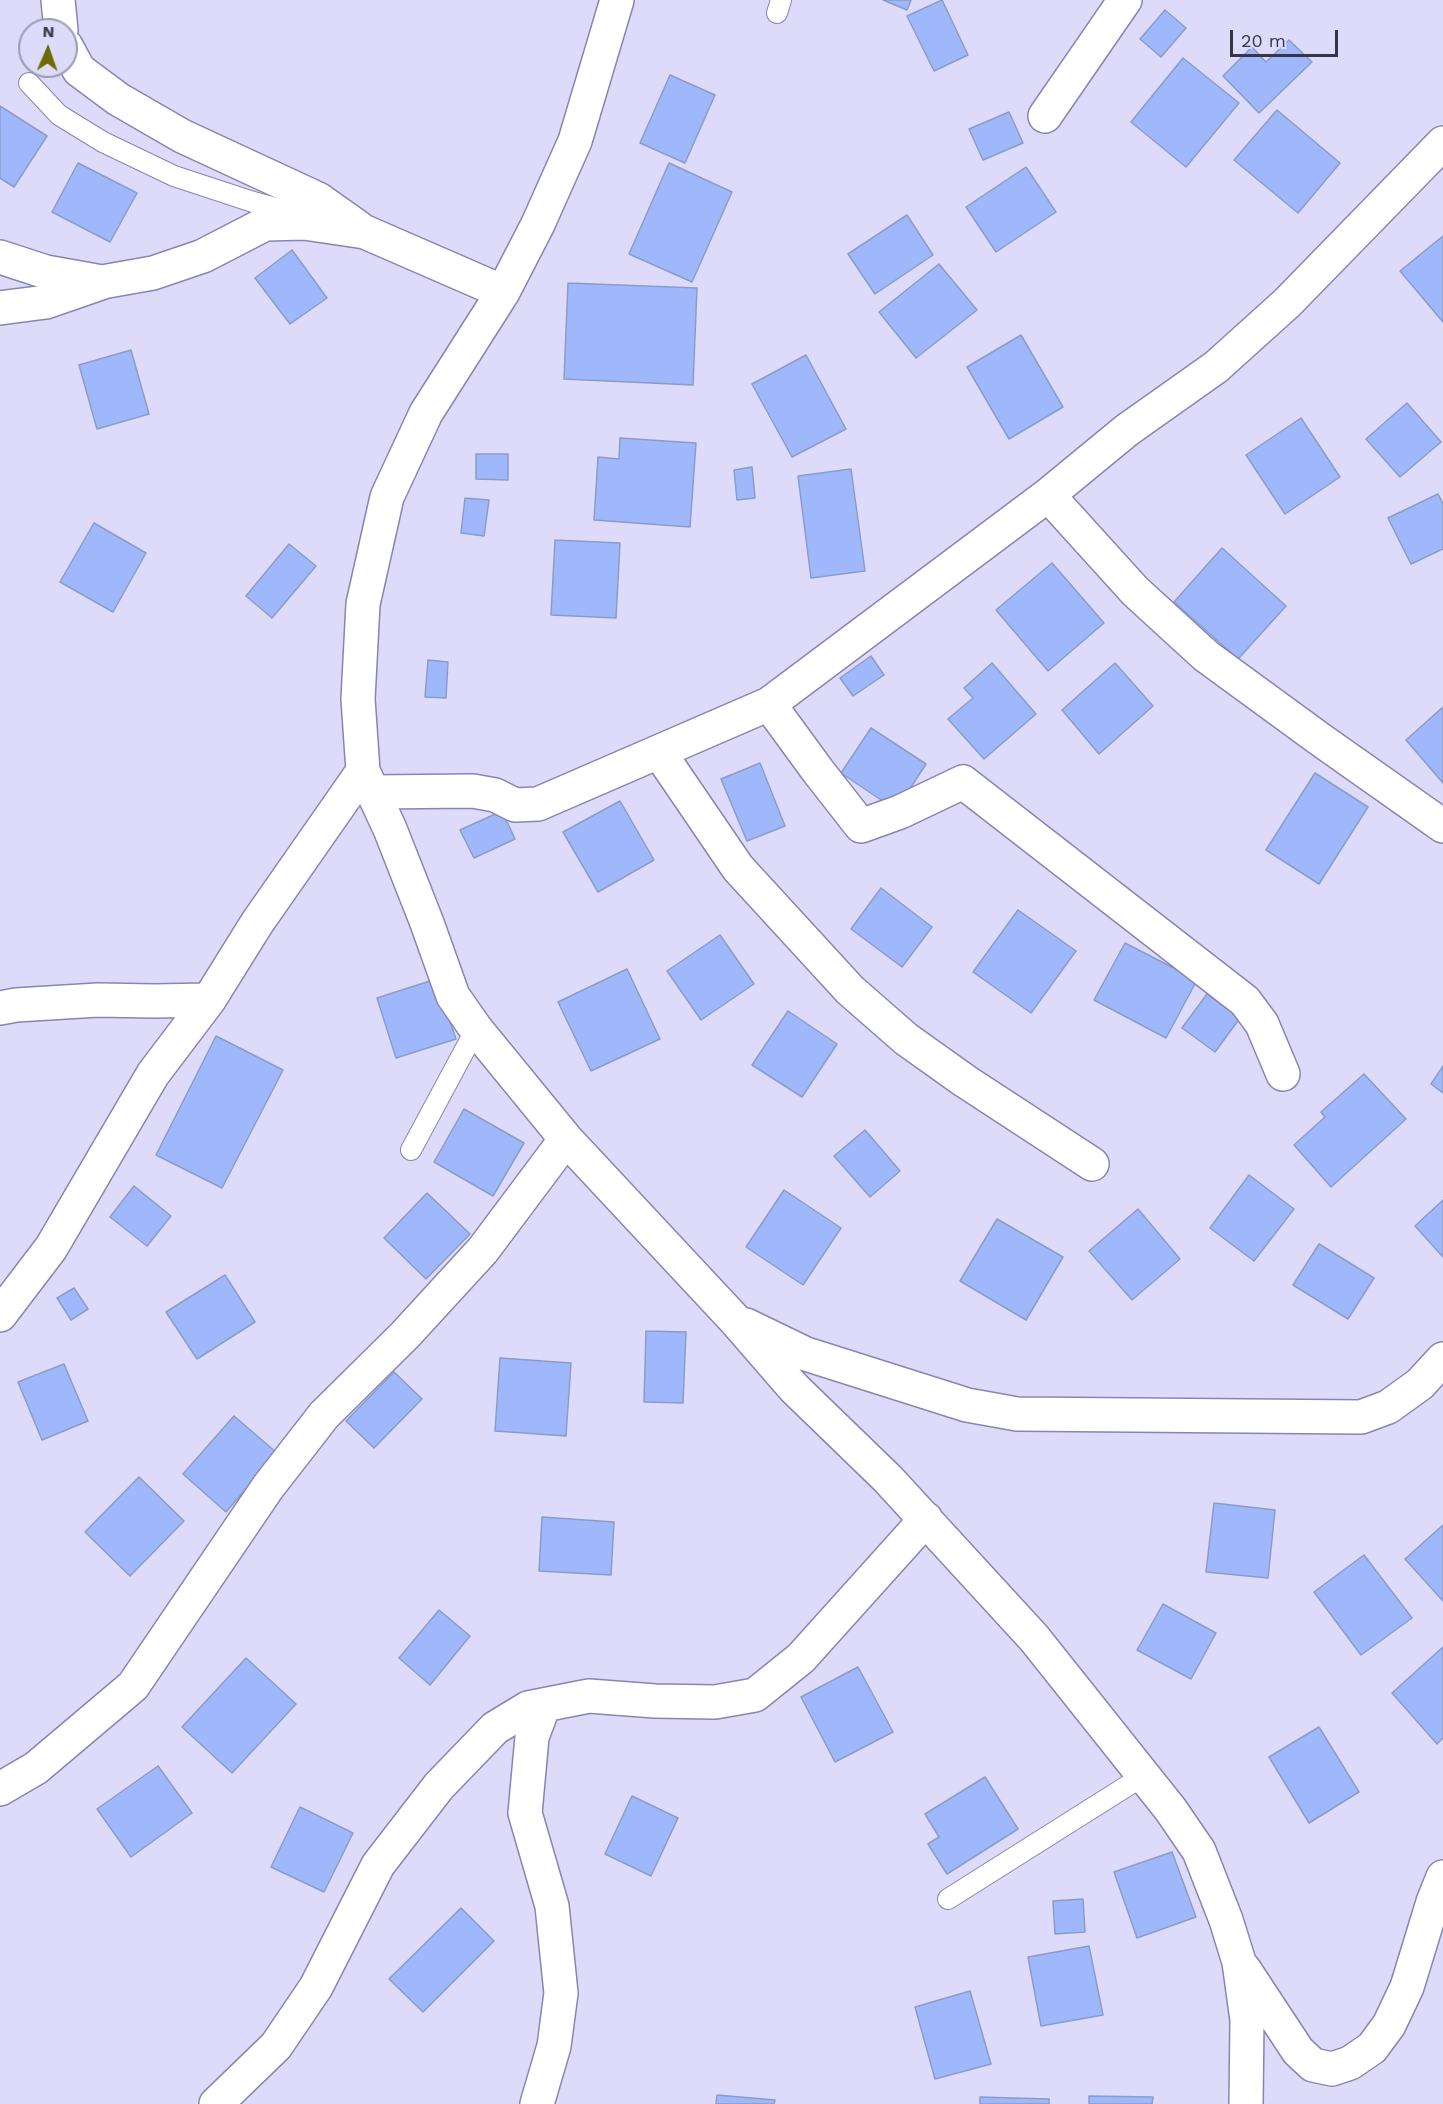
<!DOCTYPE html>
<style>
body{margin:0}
#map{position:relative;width:1443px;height:2104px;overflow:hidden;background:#dddbf9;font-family:"Work Sans",sans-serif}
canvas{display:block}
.north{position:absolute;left:18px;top:18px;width:60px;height:60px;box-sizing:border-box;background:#dddbf9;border:2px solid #9b99b2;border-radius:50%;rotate:2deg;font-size:16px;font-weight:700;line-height:24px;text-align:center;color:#373548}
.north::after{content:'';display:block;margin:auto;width:21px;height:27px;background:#6c6a05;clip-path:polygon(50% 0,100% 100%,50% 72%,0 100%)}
.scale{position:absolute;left:1230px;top:30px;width:108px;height:27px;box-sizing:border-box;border:3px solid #373548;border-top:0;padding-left:8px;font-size:18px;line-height:21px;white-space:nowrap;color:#373548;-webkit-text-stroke:4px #dddbf9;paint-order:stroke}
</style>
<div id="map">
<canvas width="1443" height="2104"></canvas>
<div class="north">N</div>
<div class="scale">20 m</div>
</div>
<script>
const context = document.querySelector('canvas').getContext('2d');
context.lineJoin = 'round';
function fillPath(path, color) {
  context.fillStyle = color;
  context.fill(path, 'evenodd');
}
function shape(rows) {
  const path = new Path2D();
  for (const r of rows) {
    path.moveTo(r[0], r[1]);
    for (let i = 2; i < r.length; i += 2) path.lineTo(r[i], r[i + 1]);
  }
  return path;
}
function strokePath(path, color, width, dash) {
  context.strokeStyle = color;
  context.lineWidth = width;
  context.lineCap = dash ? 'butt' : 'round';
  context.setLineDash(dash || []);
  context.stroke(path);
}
const building = shape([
 [883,0,911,0,907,10,883,0],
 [942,0,968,55,934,71,907,16,942,0],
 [1165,10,1186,28,1161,57,1140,39,1165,10],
 [1289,40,1312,62,1259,113,1223,76,1252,47,1266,62,1289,40],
 [1183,58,1239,103,1186,167,1131,122,1183,58],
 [670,75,715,95,685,163,640,143,670,75],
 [0,106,47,136,14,187,0,178,0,106],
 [1277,110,1340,163,1298,213,1234,160,1277,110],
 [1009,112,1023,143,983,160,969,129,1009,112],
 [78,163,137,193,110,242,52,212,78,163],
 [669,163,732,192,692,282,629,254,669,163],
 [1026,167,1056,212,996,252,966,207,1026,167],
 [907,215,933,255,875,294,848,254,907,215],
 [1443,236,1443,322,1400,271,1443,236],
 [292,250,327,298,290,324,255,278,292,250],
 [939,264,977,310,916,358,879,312,939,264],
 [568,283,697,288,693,385,564,379,568,283],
 [1021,335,1063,407,1009,439,967,367,1021,335],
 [131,350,149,414,97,429,79,365,131,350],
 [806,355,846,429,792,457,752,384,806,355],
 [1407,403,1441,442,1400,477,1366,439,1407,403],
 [1301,418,1340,477,1285,514,1246,455,1301,418],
 [620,438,696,443,690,527,594,520,598,457,619,459,620,438],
 [476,454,508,454,508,480,476,479,476,454],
 [752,467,755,498,737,500,734,470,752,467],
 [851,469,865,571,811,578,798,476,851,469],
 [1438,494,1443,504,1443,549,1411,564,1388,518,1438,494],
 [465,498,489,500,484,536,461,533,465,498],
 [94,523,146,553,113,612,60,582,94,523],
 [555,540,620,543,616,618,551,615,555,540],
 [289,544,316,566,272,618,246,596,289,544],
 [1222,548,1286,606,1238,659,1174,602,1222,548],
 [1052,563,1104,623,1048,671,996,610,1052,563],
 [871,656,884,675,853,696,840,678,871,656],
 [428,660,448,662,446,698,425,697,428,660],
 [992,663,1036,714,984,759,948,719,973,698,964,688,992,663],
 [1115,663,1153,706,1099,754,1062,710,1115,663],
 [1443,707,1443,783,1406,740,1443,707],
 [871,728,926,764,896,810,841,773,871,728],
 [760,763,785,826,747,841,721,779,760,763],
 [1315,773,1368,807,1319,884,1266,850,1315,773],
 [620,801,654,860,598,892,563,832,620,801],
 [502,811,515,839,474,858,460,830,502,811],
 [881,888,932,927,902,967,851,929,881,888],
 [1018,910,1076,951,1031,1013,973,972,1018,910],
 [720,935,754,984,701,1020,667,971,720,935],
 [1125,943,1197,980,1166,1038,1094,1000,1125,943],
 [627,969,660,1039,591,1071,558,1002,627,969],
 [436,979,456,1039,396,1058,377,998,436,979],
 [1207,994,1240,1018,1215,1052,1182,1028,1207,994],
 [788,1011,837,1044,802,1097,752,1065,788,1011],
 [216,1036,283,1070,222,1188,156,1155,216,1036],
 [1443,1066,1443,1093,1431,1084,1443,1066],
 [1364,1074,1406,1119,1331,1187,1294,1145,1325,1117,1321,1112,1364,1074],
 [464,1109,524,1143,493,1196,434,1162,464,1109],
 [865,1130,900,1171,870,1197,834,1156,865,1130],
 [1249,1175,1294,1209,1254,1261,1210,1228,1249,1175],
 [134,1186,171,1216,147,1246,110,1217,134,1186],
 [784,1190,841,1228,803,1285,746,1247,784,1190],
 [427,1193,470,1234,426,1279,384,1238,427,1193],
 [1443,1200,1443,1257,1415,1226,1443,1200],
 [1138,1209,1180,1259,1132,1300,1089,1251,1138,1209],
 [997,1219,1063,1257,1026,1320,960,1281,997,1219],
 [1319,1244,1374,1278,1348,1319,1293,1285,1319,1244],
 [225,1275,255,1322,197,1359,166,1312,225,1275],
 [74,1288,88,1309,71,1320,57,1298,74,1288],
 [646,1331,686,1332,683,1403,644,1402,646,1331],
 [500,1358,571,1363,566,1436,495,1431,500,1358],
 [64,1364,88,1421,42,1440,18,1382,64,1364],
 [394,1372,422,1399,374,1448,346,1421,394,1372],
 [234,1416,277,1453,226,1512,183,1474,234,1416],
 [139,1477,184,1521,130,1576,85,1532,139,1477],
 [1214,1503,1275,1510,1268,1578,1206,1572,1214,1503],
 [542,1517,614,1522,611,1575,539,1571,542,1517],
 [1443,1525,1443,1601,1405,1559,1443,1525],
 [1364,1555,1412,1618,1361,1655,1314,1592,1364,1555],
 [1163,1604,1216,1633,1191,1679,1137,1650,1163,1604],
 [439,1610,470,1636,430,1685,399,1658,439,1610],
 [1443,1647,1443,1738,1437,1744,1392,1693,1443,1647],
 [246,1658,296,1704,232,1773,182,1727,246,1658],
 [858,1667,893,1732,835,1762,801,1697,858,1667],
 [1319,1727,1359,1792,1309,1823,1269,1757,1319,1727],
 [158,1766,192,1813,131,1857,97,1809,158,1766],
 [985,1777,1018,1829,947,1874,928,1844,939,1837,925,1814,985,1777],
 [632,1796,678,1818,651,1876,605,1854,632,1796],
 [300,1807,353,1833,324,1892,271,1867,300,1807],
 [1172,1852,1196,1917,1137,1938,1114,1872,1172,1852],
 [1083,1899,1085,1932,1055,1934,1053,1901,1083,1899],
 [461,1908,494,1941,423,2012,389,1979,461,1908],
 [1089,1946,1103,2015,1041,2026,1028,1957,1089,1946],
 [970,1991,991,2064,935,2079,915,2007,970,1991],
 [717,2095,775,2100,774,2104,716,2104,717,2095],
 [1089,2096,1153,2097,1152,2104,1089,2104,1089,2096],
 [980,2097,1049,2099,1049,2104,980,2104,980,2097]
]);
fillPath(building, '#9fb8fb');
strokePath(building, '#8b9cc8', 1.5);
const service = shape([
 [777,13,781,0],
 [29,83,59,115,103,142,174,176,253,202,298,214],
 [411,1150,476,1029],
 [948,1899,1143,1776]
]);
const minor = shape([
 [58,0,61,30],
 [617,0,575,141,538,224,503,292,426,413,387,497,363,604,358,699,363,771,390,829,427,923,453,996,476,1029,566,1139,735,1320,794,1388,888,1479,1034,1638,1171,1810,1199,1851,1226,1920,1239,1962,1247,2020,1246,2104],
 [66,46,79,70,118,99,182,136,318,199,359,228],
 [1045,116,1125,0],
 [0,257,46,272,102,282,153,273,203,256,265,224,304,223,365,232,503,292],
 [0,308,46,302,101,283],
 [1048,495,1135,591,1206,656,1321,740,1443,826],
 [769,704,818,771,861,826,900,812,963,782,1245,1001,1262,1024,1283,1074],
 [659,752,738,868,850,990,906,1039,965,1081,1092,1164],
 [373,792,473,791,495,795,515,805,538,804,769,704,1048,495,1127,430,1216,367,1287,303,1443,143],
 [0,1008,16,1005,98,1000,155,1001,209,1000],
 [0,1315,51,1248,153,1074,209,1000,257,923,363,771],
 [746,1325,806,1354,967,1405,1017,1414,1361,1417,1388,1407,1420,1384,1443,1359],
 [0,1789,36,1768,133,1686,268,1487,324,1415,405,1335,483,1250,566,1139],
 [1244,1969,1298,2051,1313,2065,1332,2069,1350,2063,1372,2048,1389,2025,1407,1987,1433,1902,1443,1877],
 [216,2104,276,2046,316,1987,378,1865,439,1786,495,1728,528,1708,589,1696,655,1701,715,1702,755,1695,801,1658,926,1519],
 [537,2104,554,2046,561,1993,552,1906,525,1813,532,1737,544,1705]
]);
strokePath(service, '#8885b2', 22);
strokePath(minor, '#8885b2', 36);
strokePath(service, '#fff', 20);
strokePath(minor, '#fff', 33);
</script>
